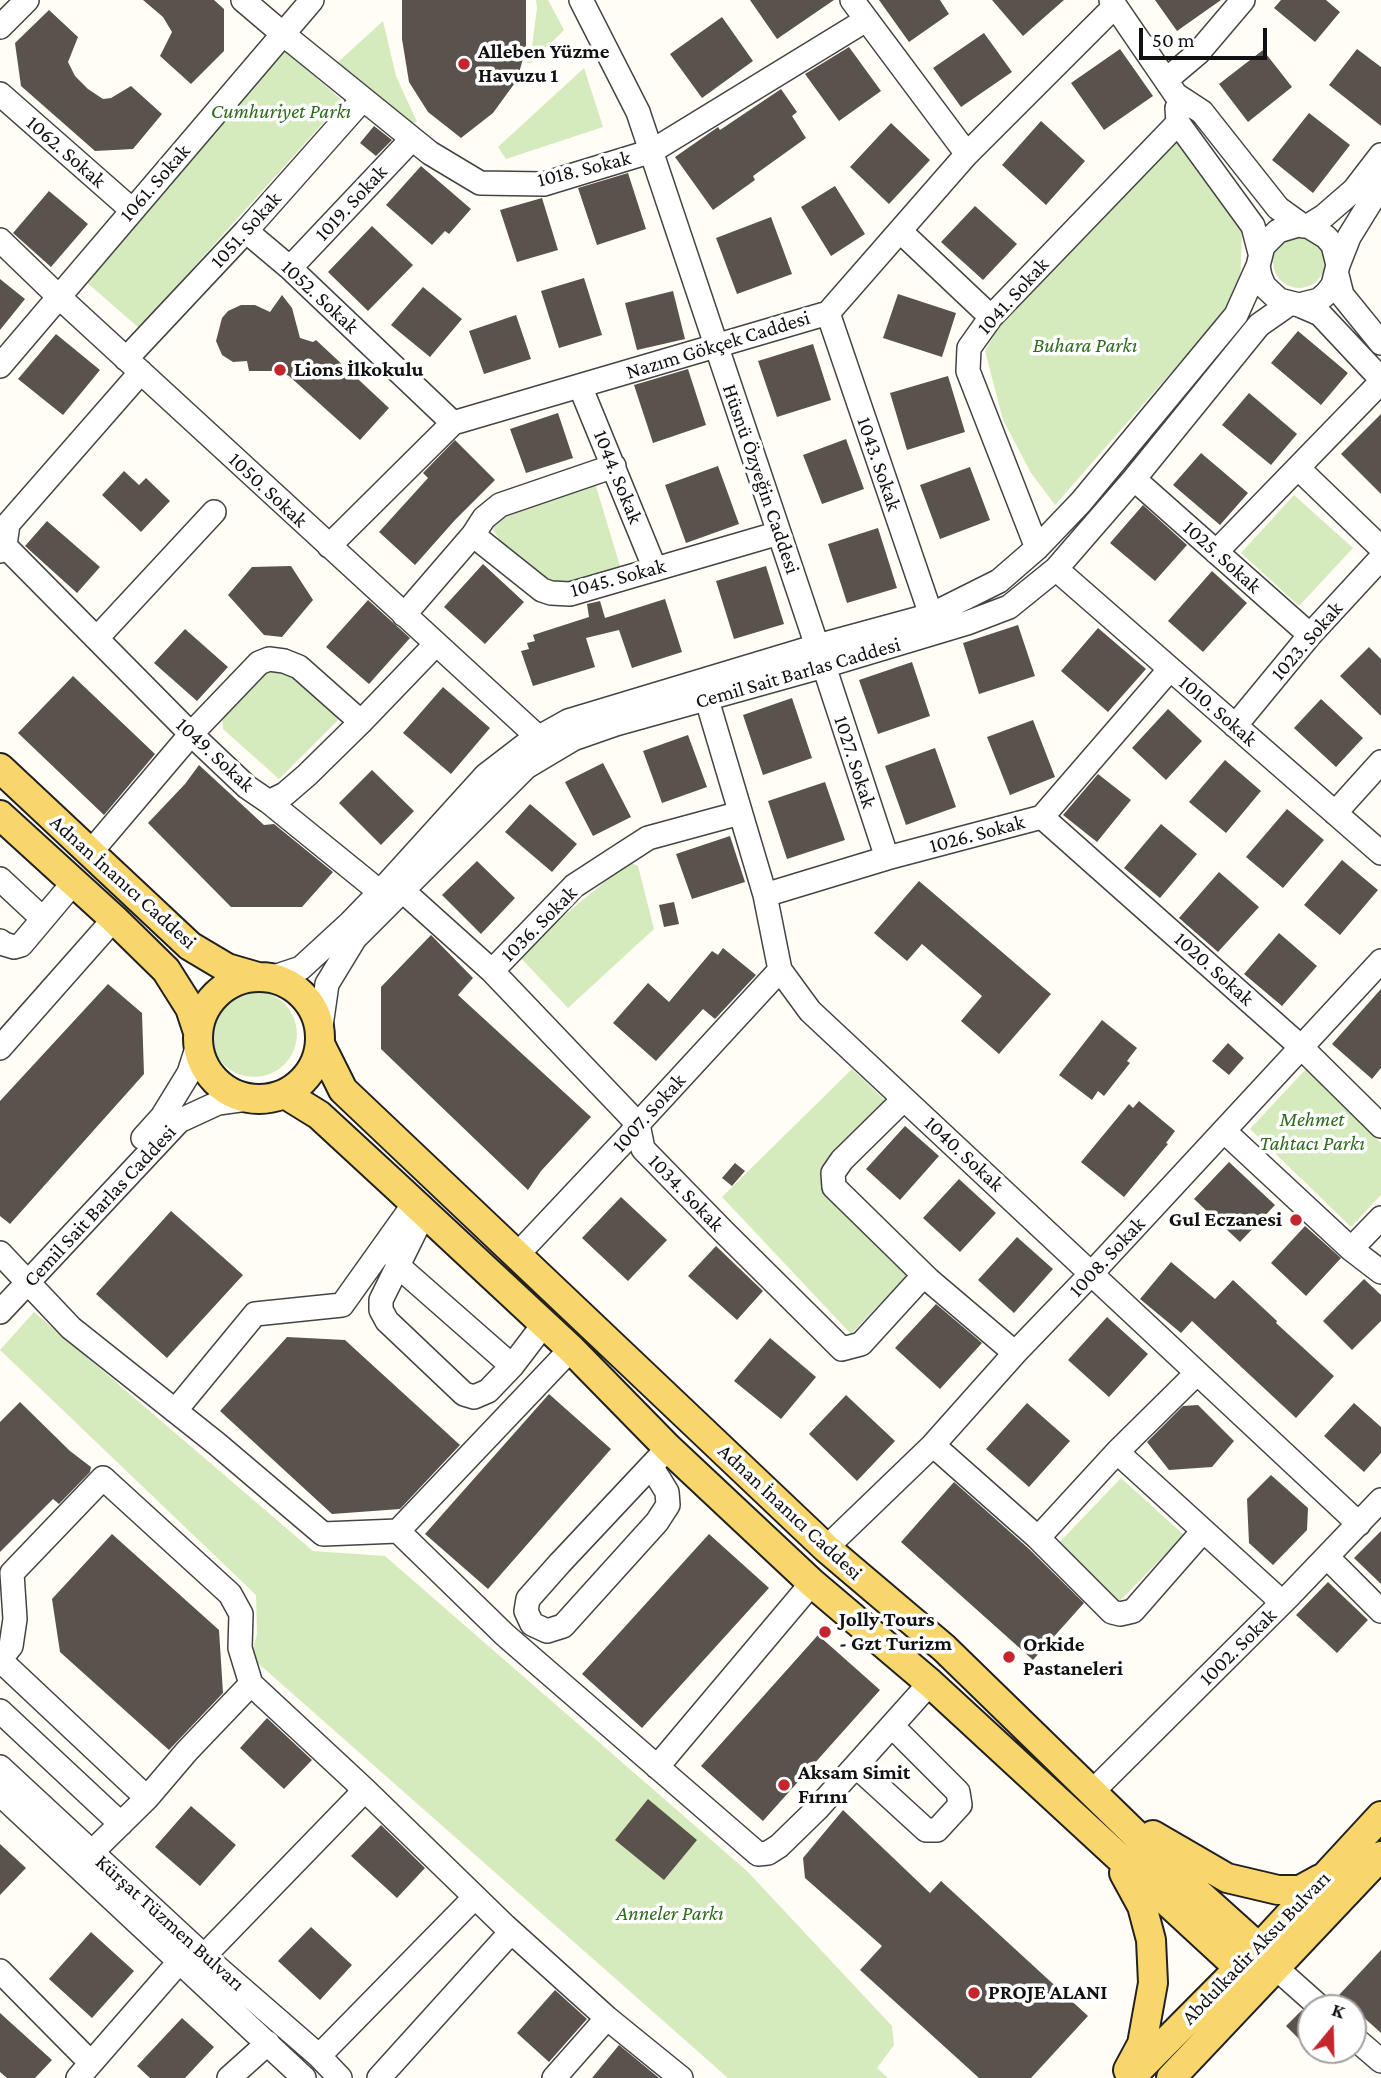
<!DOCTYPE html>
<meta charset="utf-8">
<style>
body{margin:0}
#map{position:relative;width:1381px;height:2078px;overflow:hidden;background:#fffdf5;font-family:"Crimson Pro",serif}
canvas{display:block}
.north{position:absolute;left:1297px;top:1994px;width:70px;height:70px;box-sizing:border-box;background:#fff;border:2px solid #a0a0a0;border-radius:50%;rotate:19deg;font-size:19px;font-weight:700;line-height:28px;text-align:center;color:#111}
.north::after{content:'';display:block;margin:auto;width:24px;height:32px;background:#c4262e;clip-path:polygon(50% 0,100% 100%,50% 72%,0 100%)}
.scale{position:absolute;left:1139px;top:28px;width:128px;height:32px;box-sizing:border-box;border:4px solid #111;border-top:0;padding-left:9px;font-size:21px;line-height:24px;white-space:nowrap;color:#111;-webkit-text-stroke:5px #fff;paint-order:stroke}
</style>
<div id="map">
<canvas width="1381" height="2078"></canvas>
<div class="north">K</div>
<div class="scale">50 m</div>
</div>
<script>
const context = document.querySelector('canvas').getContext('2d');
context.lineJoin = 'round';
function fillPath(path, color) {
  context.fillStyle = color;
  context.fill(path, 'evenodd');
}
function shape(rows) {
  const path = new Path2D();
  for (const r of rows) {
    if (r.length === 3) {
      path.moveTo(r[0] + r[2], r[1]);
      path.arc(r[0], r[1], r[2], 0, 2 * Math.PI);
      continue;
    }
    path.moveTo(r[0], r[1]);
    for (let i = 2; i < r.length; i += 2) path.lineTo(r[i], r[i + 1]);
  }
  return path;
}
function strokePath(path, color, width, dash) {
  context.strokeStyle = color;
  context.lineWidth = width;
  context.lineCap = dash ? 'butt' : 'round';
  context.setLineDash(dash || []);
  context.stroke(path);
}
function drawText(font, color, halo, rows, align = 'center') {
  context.font = font + ' "Crimson Pro",serif';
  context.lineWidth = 7;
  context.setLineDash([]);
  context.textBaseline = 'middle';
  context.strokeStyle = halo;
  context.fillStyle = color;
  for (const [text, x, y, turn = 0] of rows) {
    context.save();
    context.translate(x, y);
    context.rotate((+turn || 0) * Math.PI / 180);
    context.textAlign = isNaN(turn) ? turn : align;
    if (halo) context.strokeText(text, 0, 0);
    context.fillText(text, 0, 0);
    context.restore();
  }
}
fillPath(shape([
 [536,0,548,0,564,30,531,63,527,63,532,46,537,8],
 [383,21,396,76,417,122,405,125,338,62],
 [285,51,343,101,139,328,84,280],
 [584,68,603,127,506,159,498,147],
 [1170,125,1242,227,1240,294,1055,505,1031,473,1003,420,985,351,1007,311],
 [1299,262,26],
 [595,483,620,566,568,586,553,583,500,541,493,529,496,519,510,510],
 [1294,495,1353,548,1299,606,1241,553],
 [264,668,292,672,342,716,279,779,223,729,222,716],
 [629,862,638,866,654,929,568,1008,517,954],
 [254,1034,43],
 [852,1069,887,1102,823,1165,823,1175,909,1273,851,1334,722,1197],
 [1306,1069,1381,1143,1381,1195,1351,1227,1250,1129],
 [34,1312,313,1551,385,1556,747,1871,892,2026,894,2045,877,2068,888,2078,728,2078,251,1657,257,1634,256,1595,0,1350],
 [1121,1478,1184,1535,1116,1605,1054,1548]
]), '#d5ebbd');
fillPath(shape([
 [143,0,214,0,224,9,224,51,191,84,160,56,172,32,163,17],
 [402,0,526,0,526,48,517,80,493,113,461,138,428,112,409,82,402,39],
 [750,0,834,0,777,39],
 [879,0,940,0,949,14,909,42],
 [992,0,1064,0,1023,36],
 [1155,0,1221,0,1177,31],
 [1281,0,1326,0,1340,12,1315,42,1274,8],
 [49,10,78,37,68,62,75,76,88,89,103,99,111,98,131,86,162,114,133,149,95,151,21,86,15,43],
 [722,17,753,61,702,98,670,54],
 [984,33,1012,72,961,107,933,68],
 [849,47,881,91,839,121,805,74],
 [1120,49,1153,96,1104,130,1071,83],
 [1357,49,1381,67,1381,126,1329,85],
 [1263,50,1292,87,1248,122,1219,84],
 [781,89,797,112,792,116,806,138,753,176,755,180,713,210,675,157,718,127,720,130],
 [1309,113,1350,145,1313,193,1272,160],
 [1041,121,1085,161,1046,205,1002,165],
 [891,123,930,160,889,204,850,167],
 [374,126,392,140,376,156,360,143],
 [421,166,471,209,449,234,445,231,432,245,386,205],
 [628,173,646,229,597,245,578,188],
 [835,186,865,234,831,256,801,207],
 [49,191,88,224,51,267,13,233],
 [542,198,558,250,517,262,500,210],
 [975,206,1017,244,983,280,941,242],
 [771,217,792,274,737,294,716,238],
 [372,226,413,265,368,311,328,272],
 [584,278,602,335,559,348,541,291],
 [0,279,25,299,0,330],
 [423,287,462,319,430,357,391,325],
 [673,291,685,339,637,350,625,303],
 [898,294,956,313,942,357,883,338],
 [282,295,292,308,300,338,313,342,316,340,389,408,360,440,289,376,279,371,249,371,247,361,233,362,222,355,216,341,222,318,228,311,241,305,255,305,270,312],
 [516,315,531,359,484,374,469,331],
 [1298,331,1348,373,1321,405,1271,363],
 [56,334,100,370,63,415,18,379],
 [813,344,831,400,777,417,758,361],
 [688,369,706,425,653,443,634,385],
 [948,376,965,432,907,450,890,393],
 [1249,393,1297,434,1271,465,1222,425],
 [558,413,573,458,526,473,510,429],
 [1381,414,1381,494,1341,454],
 [846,439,864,489,822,504,803,455],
 [455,440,495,480,455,520,415,565,379,532,428,478,423,473],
 [1201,453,1248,493,1220,525,1173,485],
 [718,466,739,524,686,543,665,485],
 [970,467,990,520,940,539,920,485],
 [124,471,139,485,146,478,170,501,141,532,102,495],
 [1143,505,1187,545,1155,581,1110,543],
 [47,521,100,567,77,593,25,546],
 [878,528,897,588,847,603,828,544],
 [483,564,524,602,485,644,444,607],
 [291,566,313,600,282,637,264,635,228,595,252,567],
 [766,566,784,624,734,639,716,581],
 [1212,571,1247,603,1203,652,1168,621],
 [665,599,682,652,632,668,619,630,586,638,595,667,533,686,521,651,529,649,527,643,535,641,533,635,589,617,587,604,600,601,605,618],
 [368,600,410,638,369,684,326,647],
 [1018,625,1035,676,979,694,963,643],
 [1098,628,1146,669,1108,712,1061,671],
 [185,629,228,667,197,701,154,663],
 [1369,647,1381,659,1381,716,1340,676],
 [912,662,930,716,878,734,859,680],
 [73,676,155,754,104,815,18,733],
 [443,687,490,728,451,774,403,733],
 [792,698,812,758,763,775,743,715],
 [1321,699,1363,738,1336,767,1294,728],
 [1168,709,1202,741,1166,780,1132,748],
 [1033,720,1055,777,1010,795,987,737],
 [688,735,707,787,662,803,643,751],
 [935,748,956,807,906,825,885,766],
 [1225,760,1261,791,1226,833,1189,802],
 [603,763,631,817,593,836,565,782],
 [199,765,264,825,274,824,333,872,302,907,231,907,148,823,185,784],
 [372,770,414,811,381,845,339,803],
 [1098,774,1131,800,1097,842,1063,815],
 [825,782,845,840,787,859,768,801],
 [530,804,577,844,552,872,505,832],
 [1287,809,1324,840,1283,888,1246,857],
 [1161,824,1197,854,1160,898,1124,868],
 [730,836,745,882,692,899,676,854],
 [1342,860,1378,890,1340,935,1304,905],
 [477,861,515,898,481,934,442,895],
 [1219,872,1259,907,1218,952,1179,918],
 [919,881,1051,994,999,1054,961,1021,982,996,922,944,907,961,874,933],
 [674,902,679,924,664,927,659,905],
 [1279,933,1317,966,1282,1006,1244,974],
 [431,935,473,978,458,995,591,1117,541,1171,528,1190,381,1049,381,987],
 [723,948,756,975,715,1019,703,1009,656,1061,613,1023,648,983,669,1002,712,951,718,955],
 [108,984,142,1013,144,1074,10,1224,0,1216,0,1101],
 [1381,989,1381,1068,1372,1079,1332,1044],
 [1102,1020,1137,1048,1127,1061,1130,1063,1104,1096,1098,1091,1092,1100,1059,1075],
 [1228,1043,1244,1058,1229,1075,1212,1061],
 [1139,1101,1175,1131,1166,1143,1168,1144,1124,1197,1081,1162,1129,1104,1133,1108],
 [905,1126,939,1156,900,1200,866,1169],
 [1229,1162,1275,1205,1240,1242,1194,1199],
 [735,1163,745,1171,732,1186,722,1178],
 [959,1179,996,1213,960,1252,923,1218],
 [621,1197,667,1240,628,1281,582,1238],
 [171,1211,243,1275,167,1358,96,1294],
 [1305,1226,1341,1258,1306,1296,1271,1263],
 [1017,1237,1053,1269,1014,1313,978,1280],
 [716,1246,763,1291,737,1320,688,1276],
 [1171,1262,1215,1299,1233,1280,1277,1321,1276,1323,1334,1376,1296,1418,1192,1321,1181,1333,1140,1299],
 [1364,1279,1381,1295,1381,1321,1352,1350,1323,1321],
 [936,1304,982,1343,940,1389,895,1348],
 [1107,1317,1148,1354,1109,1397,1068,1360],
 [287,1337,345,1340,460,1445,400,1509,332,1514,220,1411],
 [770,1338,816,1377,781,1419,734,1381],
 [549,1394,611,1449,488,1589,425,1534],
 [846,1395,895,1441,857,1481,809,1434],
 [20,1402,70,1451,91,1467,90,1472,59,1504,53,1499,0,1552,0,1422],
 [1027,1403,1070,1441,1029,1487,986,1449],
 [1354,1403,1381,1427,1381,1453,1364,1472,1324,1436],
 [1198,1405,1234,1441,1212,1467,1169,1470,1147,1442,1183,1406],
 [1271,1475,1308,1508,1307,1530,1273,1565,1249,1543,1247,1499],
 [954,1482,1028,1548,1084,1603,1033,1660,901,1542],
 [1381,1531,1381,1584,1354,1558],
 [112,1534,219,1630,223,1693,169,1750,60,1652,52,1599],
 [709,1534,769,1588,642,1728,582,1674],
 [1328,1582,1368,1620,1337,1653,1296,1615],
 [818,1635,880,1690,763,1821,701,1766],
 [267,1718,312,1760,284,1789,240,1748],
 [648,1799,697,1840,664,1880,615,1840],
 [191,1806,236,1845,200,1886,155,1847],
 [843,1810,930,1893,941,1881,1088,2016,1031,2078,979,2078,860,1970,882,1946,805,1878,803,1858],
 [381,1825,425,1868,397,1898,351,1856],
 [0,1844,26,1868,0,1895],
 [311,1927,352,1965,320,2000,278,1961],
 [91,1932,134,1971,92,2018,49,1979],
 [1381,1950,1381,2033,1339,1995],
 [555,1990,587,2019,549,2062,517,2033],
 [1302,2010,1311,2018,1311,2033,1302,2042,1286,2026],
 [0,2013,52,2060,35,2078,7,2078,0,2072],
 [182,2018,214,2047,185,2078,150,2078,137,2066],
 [619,2045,659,2078,592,2078]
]), '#5a524d');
const minor = shape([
 [243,0,283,34,430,153,480,183,544,184,652,151,866,20],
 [581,0,638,112,817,646],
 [852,0,967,154],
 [1111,0,1176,95,1202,112,1278,208,1303,226],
 [0,27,27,0],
 [1166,80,1198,53,1243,0],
 [0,94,132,210],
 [1177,108,1178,123,1253,226,1260,253],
 [1308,226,1324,216,1354,190,1381,155],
 [246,231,290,268,453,423],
 [900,231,991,317],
 [0,240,58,296,539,738],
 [1338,265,1349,237,1381,185],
 [290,268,412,139],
 [1337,275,1342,295,1381,343],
 [1299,305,1319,300,1327,293,1333,285,1338,265,1333,245,1326,237,1308,226,1298,225,1278,231,1263,246,1258,266,1260,276,1264,286,1279,300,1299,305,1320,314,1381,379],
 [828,313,931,615],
 [126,359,246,231,363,99],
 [0,366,312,0],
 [580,386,655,569],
 [1298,468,1381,548],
 [1134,479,1310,635],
 [473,535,542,590,551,593,570,594,779,533],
 [0,541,191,734,247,787,269,802,285,794,307,775,361,722,436,644],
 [329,546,453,423,828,313,967,154,1115,6],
 [1037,548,968,371,969,348,991,317,1178,123],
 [0,551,5,545,8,524,141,372],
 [1216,552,1381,382],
 [1056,569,1381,853],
 [404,615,473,535,484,518,500,505,614,466],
 [97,638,214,512],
 [824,666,887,858],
 [707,700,765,895,780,970,810,1011,1359,1524],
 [1235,726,1310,635,1381,558],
 [269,802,380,892],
 [1335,813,1381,762],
 [1042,817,1301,1047,1381,1126],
 [90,853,191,734,259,663,269,659,284,661,299,667,361,722],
 [0,879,43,919],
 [403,891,492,971,638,1124,643,1149,723,1231,842,1349,861,1344,924,1275],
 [765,895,887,858,1042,817,1170,669],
 [0,941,4,944,14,947,21,945,74,882],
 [492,971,574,886,617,858,648,838,740,813],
 [271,978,301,968,350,923,380,892,486,775,525,745,568,721,817,646,931,615,999,581,1037,548,1081,502,1236,315,1258,266],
 [320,1033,327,984,355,938,526,767,573,739,616,724,824,666,967,623,1009,607,1056,569,1134,479,1259,325,1289,304],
 [0,1048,114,919],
 [904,1099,842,1160,833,1173,834,1187,929,1280,1015,1353],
 [1224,1131,1351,1249,1381,1272],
 [143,1138,162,1117,189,1073,198,1045],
 [424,1213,381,1300,381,1310,387,1321,464,1394,474,1397,488,1391,512,1366,544,1324],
 [1351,1249,1381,1218],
 [0,1253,71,1328,217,1444,323,1534,398,1531,571,1349],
 [517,1255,630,1135,638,1124,780,970],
 [397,1265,512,1366],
 [0,1312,179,1121,218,1103,247,1099],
 [1197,1373,1117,1452,1038,1538,1112,1612,1120,1614,1133,1611,1203,1531],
 [175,1411,255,1314,342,1305,414,1204],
 [933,1445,1038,1538],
 [1117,1452,1273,1594,1281,1604],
 [651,1466,667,1492,668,1505,657,1522,563,1626,547,1631,532,1624,526,1611,528,1599,560,1563,668,1448],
 [398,1531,505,1635,758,1854,768,1853,779,1846,817,1809,930,1683],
 [826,1548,933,1445,1015,1353,1091,1274,1381,961],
 [1327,1557,1381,1611],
 [0,1660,11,1646,15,1619,12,1573,103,1478,230,1594,241,1614,240,1648,251,1684],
 [0,1660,147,1798],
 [0,1711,121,1824],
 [856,1766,926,1830,937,1830,960,1805,958,1792,892,1726],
 [0,1767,204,1956,319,2056,340,2078],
 [657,1767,812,1583],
 [1092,1792,1290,1595,1381,1500],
 [0,1794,304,2078],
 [92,1852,147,1798,187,1751,251,1684,365,1790,505,1926,607,2018,681,2078],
 [204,1956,365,1790],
 [1275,1967,1321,2008],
 [0,1971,91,2063],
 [1353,2037,1381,2061],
 [319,2056,475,1897],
 [78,2078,180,1961],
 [229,2078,268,2043],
 [379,2078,511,1932],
 [554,2078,607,2018]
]);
const major = shape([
 [0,768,190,946,227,968,258,977],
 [0,815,114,919,166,970,190,1008,198,1032],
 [259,1038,61],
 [320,1044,343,1090,826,1548,944,1648,1170,1868,1259,1948,1275,1967],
 [285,1094,319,1115,397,1187,571,1349,668,1448,812,1583,930,1683,1239,1968,1255,1988],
 [1153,1835,1227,1878,1278,1890,1300,1890,1320,1879],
 [1124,1873,1142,1906,1151,1940,1153,1983,1142,2044,1128,2070],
 [1130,2078,1259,1948,1381,1816],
 [1171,2078,1381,1856]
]);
strokePath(minor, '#444', 26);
strokePath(major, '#222', 32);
strokePath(minor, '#fff', 23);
strokePath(major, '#f9d66b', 28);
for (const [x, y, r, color] of [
 [464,64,7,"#c4262e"],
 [280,370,7,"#c4262e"],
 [1296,1220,7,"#c4262e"],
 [825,1632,7,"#c4262e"],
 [1009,1657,7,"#c4262e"],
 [784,1785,7,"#c4262e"],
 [974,1993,7,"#c4262e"]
]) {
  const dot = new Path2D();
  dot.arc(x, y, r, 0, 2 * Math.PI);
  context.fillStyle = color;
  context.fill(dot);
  strokePath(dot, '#fff', 2.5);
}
drawText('bold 21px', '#111', '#fff', [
 ["Alleben Yüzme",478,52],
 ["Havuzu 1",478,76],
 ["Lions İlkokulu",294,370],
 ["Gul Eczanesi",1282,1220,"right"],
 ["Jolly Tours",839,1620],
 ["- Gzt Turizm",839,1644],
 ["Orkide",1023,1645],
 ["Pastaneleri",1023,1669],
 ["Aksam Simit",798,1773],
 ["Fırını",798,1797],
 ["PROJE ALANI",988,1993]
], 'left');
drawText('italic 21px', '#2f6b1f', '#fff', [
 ["Cumhuriyet Parkı",281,112],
 ["Buhara Parkı",1085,346],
 ["Mehmet",1312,1120],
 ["Tahtacı Parkı",1312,1144],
 ["Anneler Parkı",670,1914]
]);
drawText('21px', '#111', '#fff', [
 ["1062. Sokak",66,152,41],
 ["1018. Sokak",584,169,-14],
 ["1061. Sokak",155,183,-49],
 ["1019. Sokak",351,203,-47],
 ["1051. Sokak",246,230,-48],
 ["1041. Sokak",1013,296,-48],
 ["1052. Sokak",320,297,43],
 ["Nazım Gökçek Caddesi",718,345,-17],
 ["1043. Sokak",879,464,71],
 ["1044. Sokak",618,477,68],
 ["Hüsnü Özyeğin Caddesi",761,479,71],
 ["1050. Sokak",268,490,43],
 ["1025. Sokak",1222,557,42],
 ["1045. Sokak",618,578,-15],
 ["1023. Sokak",1307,641,-49],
 ["Cemil Sait Barlas Caddesi",798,673,-16],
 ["1010. Sokak",1218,711,41],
 ["1049. Sokak",215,755,43],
 ["1027. Sokak",855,762,72],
 ["1026. Sokak",977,834,-15],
 ["Adnan İnanıcı Caddesi",123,882,42],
 ["1036. Sokak",539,924,-45],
 ["1020. Sokak",1214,969,42],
 ["1007. Sokak",649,1113,-48],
 ["1040. Sokak",964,1154,43],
 ["1034. Sokak",686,1193,46],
 ["Cemil Sait Barlas Caddesi",100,1206,-47],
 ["1008. Sokak",1107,1257,-47],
 ["Adnan İnanıcı Caddesi",790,1512,43],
 ["1002. Sokak",1238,1647,-45],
 ["Kürşat Tüzmen Bulvarı",170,1923,42],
 ["Abdulkadir Aksu Bulvarı",1256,1948,-46]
]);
</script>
